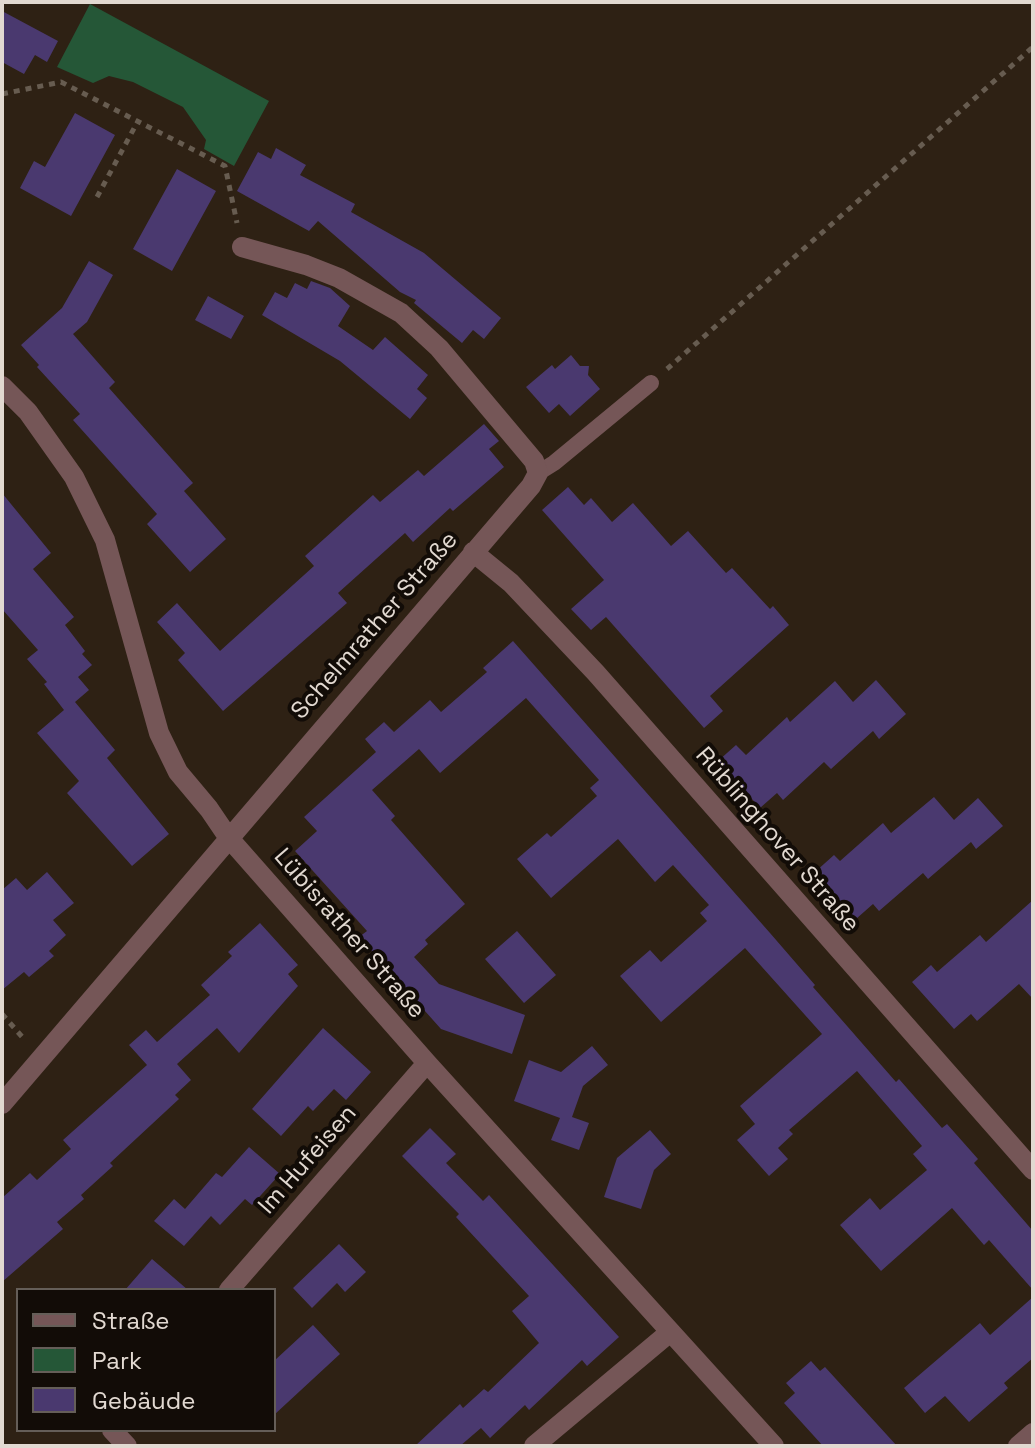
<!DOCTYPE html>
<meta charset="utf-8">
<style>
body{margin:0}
#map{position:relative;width:1035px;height:1448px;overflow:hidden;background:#2e2114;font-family:"Space Grotesk",sans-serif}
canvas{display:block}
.frame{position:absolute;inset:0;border:4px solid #e2d9d1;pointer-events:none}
.legend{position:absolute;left:16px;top:1288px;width:260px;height:144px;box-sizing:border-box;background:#120c07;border:2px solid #655e58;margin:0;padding:10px 14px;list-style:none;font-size:24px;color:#e2d9d1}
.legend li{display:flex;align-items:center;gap:16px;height:40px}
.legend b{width:40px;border:2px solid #655e58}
</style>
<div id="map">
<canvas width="1035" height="1448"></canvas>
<div class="frame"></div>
<ul class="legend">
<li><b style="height:10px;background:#755657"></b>Straße</li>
<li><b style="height:22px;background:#255737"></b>Park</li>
<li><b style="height:22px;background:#4a396f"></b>Gebäude</li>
</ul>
</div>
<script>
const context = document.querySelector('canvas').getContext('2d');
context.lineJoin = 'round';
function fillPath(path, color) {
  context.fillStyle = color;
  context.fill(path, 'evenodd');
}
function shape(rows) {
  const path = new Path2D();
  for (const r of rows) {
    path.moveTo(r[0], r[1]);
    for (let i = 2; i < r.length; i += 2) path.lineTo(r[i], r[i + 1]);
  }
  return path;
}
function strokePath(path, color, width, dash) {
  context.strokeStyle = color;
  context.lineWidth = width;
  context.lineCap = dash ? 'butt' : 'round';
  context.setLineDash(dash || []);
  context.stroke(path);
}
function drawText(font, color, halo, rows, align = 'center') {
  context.font = font + ' "Space Grotesk",sans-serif';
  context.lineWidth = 8;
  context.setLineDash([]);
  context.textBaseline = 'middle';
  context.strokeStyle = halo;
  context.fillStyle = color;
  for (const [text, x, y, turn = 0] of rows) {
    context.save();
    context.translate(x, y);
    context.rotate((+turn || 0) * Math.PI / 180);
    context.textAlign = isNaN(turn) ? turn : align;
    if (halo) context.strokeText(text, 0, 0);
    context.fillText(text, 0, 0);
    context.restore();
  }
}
fillPath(shape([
 [90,4,269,101,234,166,204,149,206,140,183,107,133,82,109,76,93,83,57,67]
]), '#255737');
fillPath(shape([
 [2,11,58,41,47,62,35,55,24,74,2,62],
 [75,113,115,135,71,216,20,188,34,161,45,167],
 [276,148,306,165,300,175,355,204,351,212,424,253,501,318,484,339,473,330,462,343,414,303,416,300,400,292,318,221,309,231,237,191,258,152,271,159],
 [177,169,216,191,172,271,133,249],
 [89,261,113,275,87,322,73,334,115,382,109,388,193,483,184,491,226,539,190,572,147,524,157,514,73,420,80,414,37,367,39,365,21,345,62,308],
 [311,281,330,288,350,306,338,326,373,350,385,337,428,375,417,389,427,398,410,419,340,361,262,315,275,292,287,298,295,283,307,289],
 [208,296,244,316,231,339,195,320],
 [571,355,580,366,589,366,588,375,600,389,570,416,559,404,549,413,526,387,552,365,555,369],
 [484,424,499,441,489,449,504,467,453,511,450,508,413,542,405,533,338,593,347,603,223,711,178,660,185,653,157,622,177,603,220,651,314,566,305,556,373,495,380,502,418,470,424,476],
 [568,487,584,505,591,498,612,522,633,503,671,546,688,531,726,573,732,568,770,609,773,606,789,625,710,696,723,711,704,728,606,617,591,630,571,609,604,580,542,510],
 [2,493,51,553,33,569,74,617,65,625,85,651,82,654,92,665,78,677,89,690,75,702,115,750,107,758,169,834,132,866,67,793,79,781,37,733,64,710,44,684,47,682,27,659,38,650,2,609],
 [513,641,770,933,815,985,813,987,896,1082,899,1079,942,1128,947,1124,978,1159,974,1163,1033,1231,1033,1290,989,1240,984,1245,952,1208,881,1271,840,1225,870,1198,880,1210,927,1170,913,1154,922,1146,857,1071,789,1130,793,1134,778,1148,788,1159,769,1176,737,1140,755,1124,740,1106,822,1034,745,948,661,1022,620,976,650,950,661,962,707,921,700,913,709,905,673,865,655,882,618,839,551,898,517,859,547,833,551,837,597,796,590,788,599,780,526,698,440,773,419,749,372,790,395,816,391,820,465,904,425,940,428,944,414,957,439,984,525,1015,512,1054,441,1029,359,937,367,931,295,851,317,831,304,817,376,752,365,739,384,722,394,732,430,700,441,712,487,672,483,668],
 [876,680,906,714,879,739,873,731,831,769,824,762,783,800,777,793,760,808,718,761,736,745,746,755,787,717,790,722,835,681,853,702],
 [934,797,954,820,978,798,1003,826,976,849,971,842,928,879,923,873,879,911,873,904,856,919,815,872,834,855,840,861,883,823,891,833],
 [47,872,74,903,53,920,66,935,49,951,54,956,29,977,24,972,2,990,2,890,16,878,27,890],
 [1033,900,1033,999,1019,984,977,1021,971,1014,954,1029,912,982,931,965,937,972,980,935,986,942],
 [260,923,298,965,288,974,298,986,239,1053,217,1028,177,1064,191,1080,175,1095,179,1099,110,1163,113,1166,81,1195,84,1199,57,1222,63,1229,2,1282,2,1198,30,1173,37,1180,71,1149,63,1140,147,1065,129,1045,146,1030,157,1042,210,995,201,985,232,956,228,952],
 [517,931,556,975,524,1003,485,959],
 [323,1028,371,1072,346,1100,334,1089,313,1111,308,1106,281,1136,252,1109],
 [592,1046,608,1065,583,1086,572,1117,589,1123,579,1150,551,1140,560,1118,514,1101,529,1060,561,1072],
 [430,1128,456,1154,446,1163,483,1201,489,1195,619,1337,587,1366,582,1360,529,1410,525,1405,490,1438,481,1428,460,1446,415,1446,460,1404,463,1408,484,1389,488,1392,539,1343,512,1311,529,1296,456,1217,459,1214,402,1156],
 [650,1130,671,1154,654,1170,641,1209,604,1197,617,1158],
 [249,1147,280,1174,252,1205,245,1199,220,1225,211,1216,184,1246,154,1221,174,1199,185,1209,216,1173,222,1177],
 [339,1244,366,1272,345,1292,337,1283,312,1308,293,1288],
 [152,1259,188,1290,125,1290],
 [1033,1297,1033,1358,1004,1383,1008,1388,969,1422,945,1396,925,1413,904,1388,980,1323,990,1335],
 [313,1325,340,1354,274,1415,274,1361],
 [811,1361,820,1371,825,1367,897,1446,823,1446,784,1403,795,1393,786,1383]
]), '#4a396f');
strokePath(shape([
 [2,94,61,82,225,166,237,223],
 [97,197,138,121],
 [667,369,1033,47],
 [2,1014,24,1039]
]), '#675c50', 5, [6, 6]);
strokePath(shape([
 [538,473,554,463,651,383]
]), '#755657', 16);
strokePath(shape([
 [2,386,28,412,74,477,105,540,159,733,178,772,209,809,228,837,427,1063,774,1446],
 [473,552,511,583,596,673,1033,1170],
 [2,1104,531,486,538,473,534,461,439,348,401,313,339,278,306,265,242,247],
 [229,1290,427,1063],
 [112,1430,127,1446],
 [534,1446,669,1333],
 [1018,1446,1033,1433]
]), '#755657', 20);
drawText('24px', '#e2d9d1', '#120c07', [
 ["Schelmrather Straße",375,626,-49],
 ["Rüblinghover Straße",777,840,49],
 ["Lübisrather Straße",349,934,49],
 ["Im Hufeisen",308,1160,-49]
]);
</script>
